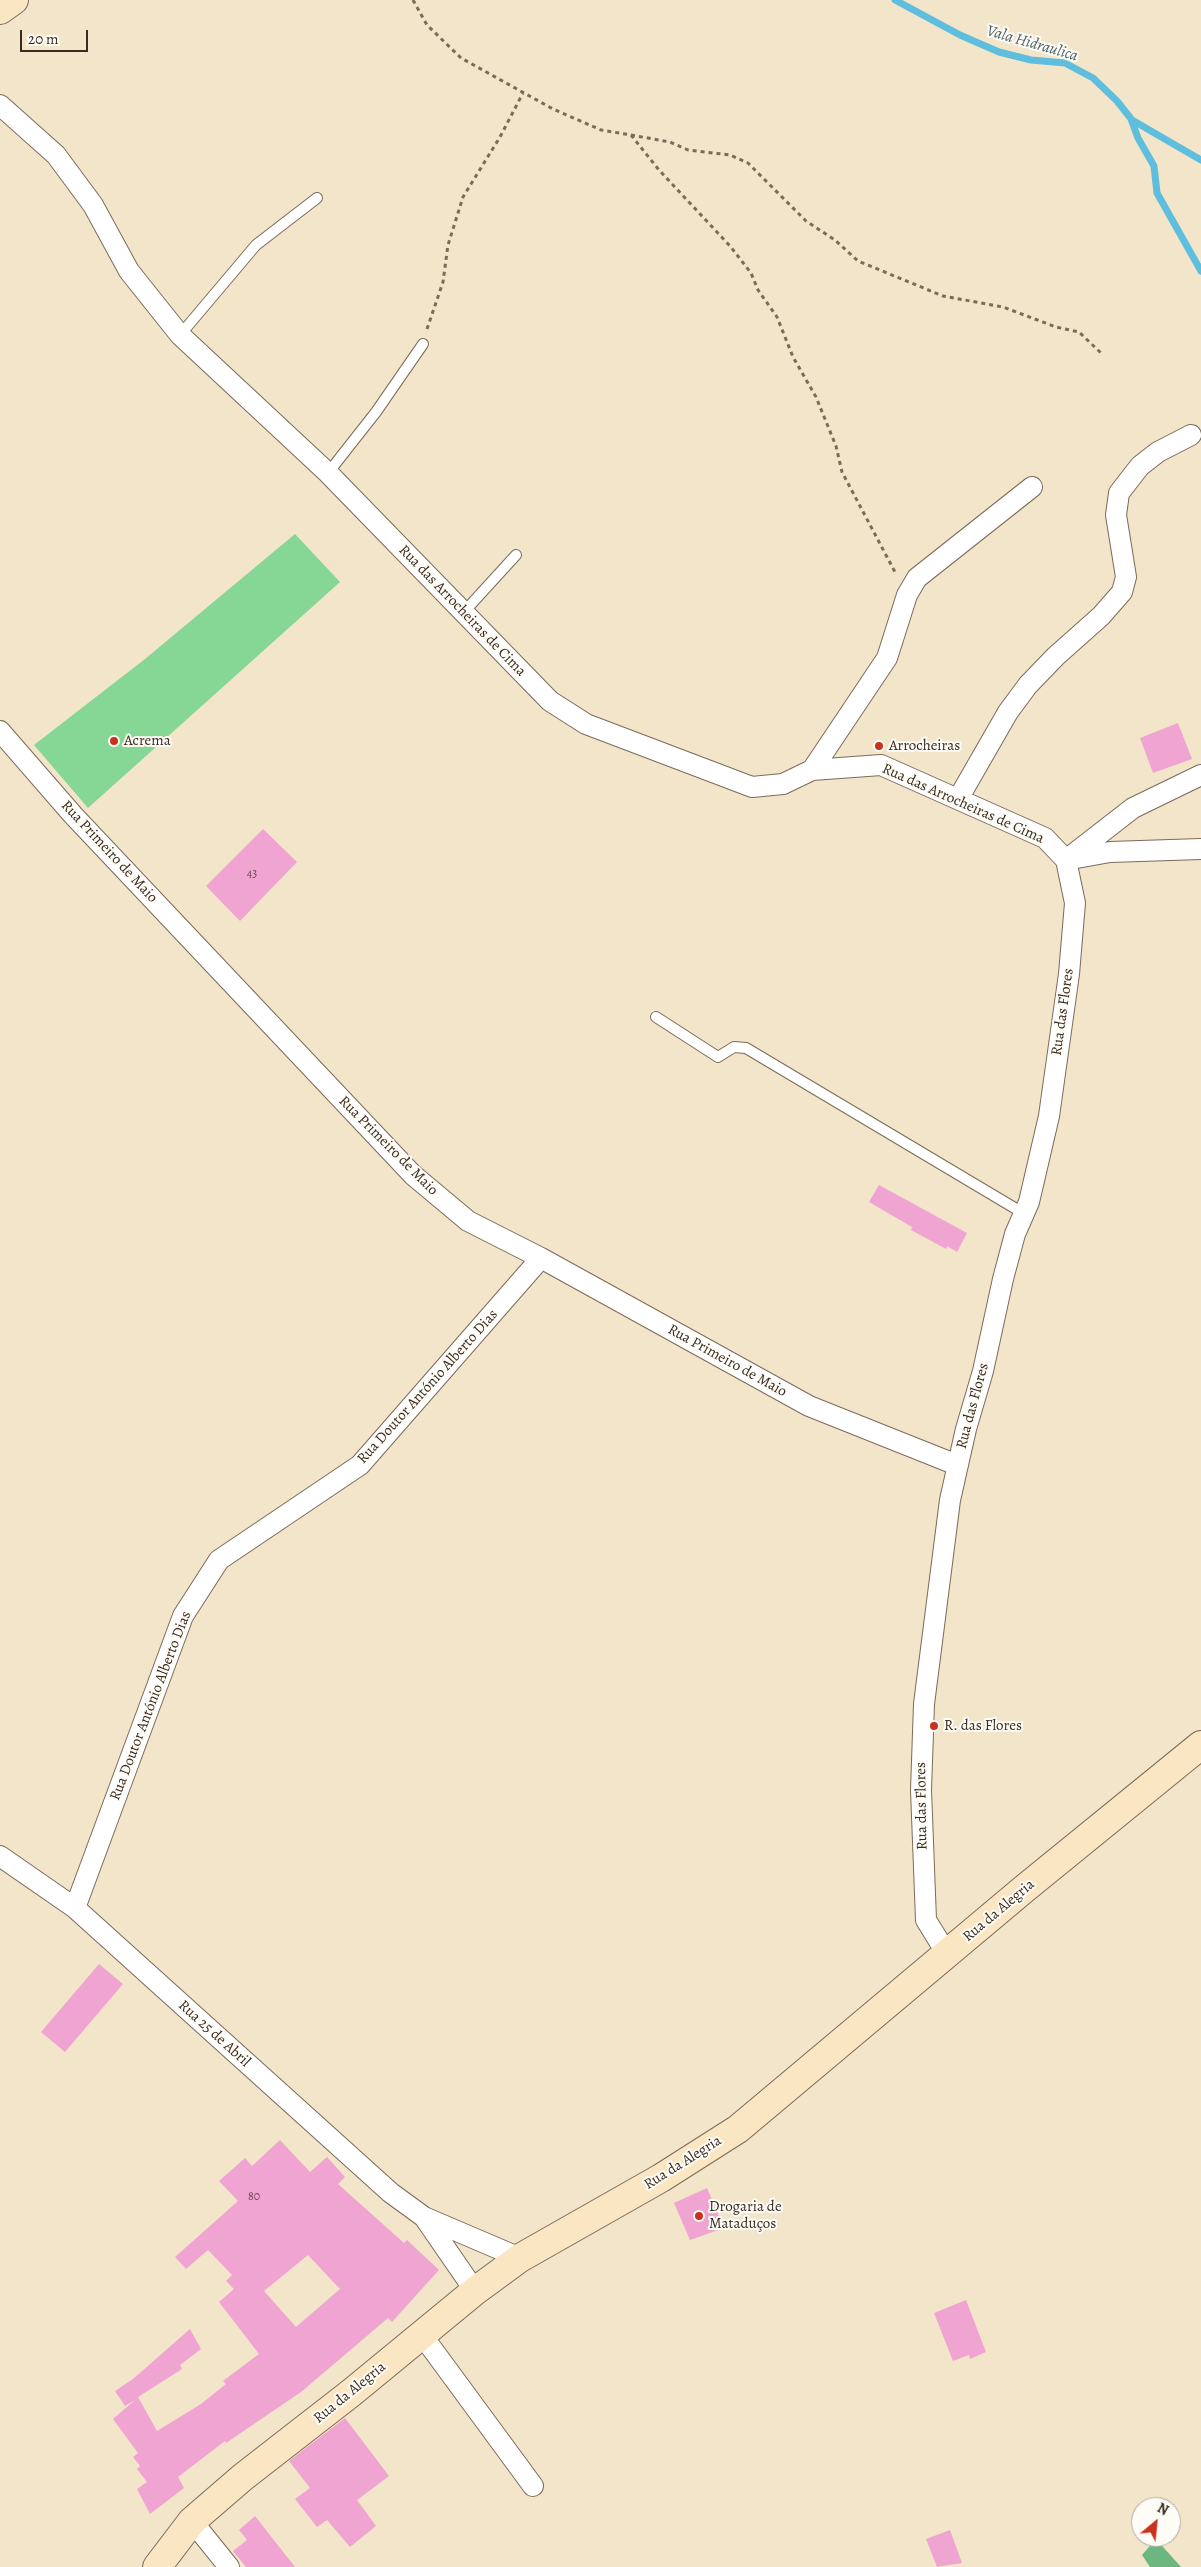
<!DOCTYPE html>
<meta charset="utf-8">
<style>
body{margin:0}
#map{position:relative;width:1201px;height:2567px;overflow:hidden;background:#f2e5ca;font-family:Alegreya,serif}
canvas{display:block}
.north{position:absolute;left:1131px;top:2497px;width:50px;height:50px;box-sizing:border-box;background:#fdfcf7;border:1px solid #afa8a0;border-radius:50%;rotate:28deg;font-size:14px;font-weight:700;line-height:20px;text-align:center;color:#3b2a1e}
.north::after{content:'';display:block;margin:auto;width:18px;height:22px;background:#c8321e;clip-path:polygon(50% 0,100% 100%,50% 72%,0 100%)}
.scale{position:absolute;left:20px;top:30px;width:68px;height:22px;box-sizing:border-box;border:2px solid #3b2a1e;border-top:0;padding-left:6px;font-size:15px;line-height:18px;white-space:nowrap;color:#3b2a1e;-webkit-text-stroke:4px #fdfcf7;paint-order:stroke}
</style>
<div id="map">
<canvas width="1201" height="2567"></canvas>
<div class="north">N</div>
<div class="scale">20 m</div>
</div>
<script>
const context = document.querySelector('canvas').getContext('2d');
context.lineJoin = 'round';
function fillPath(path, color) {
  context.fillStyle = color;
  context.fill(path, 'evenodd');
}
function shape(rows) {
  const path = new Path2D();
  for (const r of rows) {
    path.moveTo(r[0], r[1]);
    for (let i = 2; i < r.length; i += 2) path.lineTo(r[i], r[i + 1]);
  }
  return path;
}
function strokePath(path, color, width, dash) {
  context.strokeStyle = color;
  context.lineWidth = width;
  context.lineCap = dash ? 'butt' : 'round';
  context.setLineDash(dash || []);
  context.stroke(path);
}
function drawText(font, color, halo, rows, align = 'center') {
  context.font = font + ' Alegreya,serif';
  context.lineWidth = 4;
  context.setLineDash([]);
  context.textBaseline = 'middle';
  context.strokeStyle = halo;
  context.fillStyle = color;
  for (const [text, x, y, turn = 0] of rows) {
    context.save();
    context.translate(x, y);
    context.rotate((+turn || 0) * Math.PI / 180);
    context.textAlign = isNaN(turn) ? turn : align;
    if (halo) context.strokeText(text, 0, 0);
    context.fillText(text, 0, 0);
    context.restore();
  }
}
fillPath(shape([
 [295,534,340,582,88,808,34,745,145,659]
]), '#86d696');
fillPath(shape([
 [1156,2539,1181,2567,1150,2567,1142,2555]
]), '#6cb77f');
strokePath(shape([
 [895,0,960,35,999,52,1031,60,1065,63,1093,78,1117,101,1132,120,1201,160],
 [1131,119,1138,138,1154,166,1157,193,1201,271]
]), '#5fbedd', 7);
fillPath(shape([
 [1178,723,1192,759,1153,773,1140,738],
 [263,829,297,862,240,921,206,886],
 [879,1185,967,1233,957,1252,947,1246,946,1249,911,1230,912,1227,869,1202],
 [99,1964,123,1984,65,2052,41,2032],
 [280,2140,310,2172,327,2157,345,2177,338,2184,404,2243,407,2240,439,2270,392,2322,388,2318,301,2392,226,2443,225,2441,178,2477,184,2488,150,2514,137,2489,147,2482,137,2469,140,2466,133,2457,138,2453,113,2419,135,2400,125,2406,115,2391,133,2379,190,2329,201,2349,180,2365,182,2369,138,2397,157,2431,201,2404,226,2384,223,2381,259,2354,219,2302,234,2289,226,2281,232,2275,208,2250,186,2269,175,2257,238,2201,219,2181,245,2158,252,2166],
 [308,2255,340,2289,296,2327,264,2291],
 [707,2188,724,2228,690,2240,674,2203],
 [966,2300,986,2352,970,2359,969,2355,953,2361,934,2313],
 [345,2418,389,2476,357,2500,376,2526,350,2547,327,2520,317,2527,295,2499,310,2488,289,2461],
 [255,2516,295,2567,246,2567,233,2551,247,2540,239,2530],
 [950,2530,962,2563,937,2567,926,2539]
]), '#f0a4d2');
const lane = shape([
 [180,335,256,245,317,198],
 [328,473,376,412,423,344],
 [463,613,516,555],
 [656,1017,718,1057,734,1047,746,1048,1023,1213]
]);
const street = shape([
 [0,105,56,155,93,205,129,271,180,335,328,473,550,701,586,724,752,787,783,784,812,770,881,765,1045,838,1066,860,1075,903,1069,974,1049,1116,1029,1202,1015,1234,1003,1279,983,1371,966,1429,950,1500,924,1704,921,1790,926,1920,947,1954],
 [0,731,73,815,413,1175,468,1221,541,1258,809,1406,957,1465],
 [812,770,887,658,907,595,917,578,1032,487],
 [958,799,1008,712,1028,685,1056,656,1101,616,1122,592,1126,577,1116,515,1119,493,1140,466,1158,452,1191,435],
 [1071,859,1110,852,1201,849],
 [1066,860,1133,808,1201,775],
 [0,1856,75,1908,391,2193,424,2217,520,2258],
 [75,1908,183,1616,219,1560,360,1465,541,1258],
 [424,2217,475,2291],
 [422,2335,533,2486],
 [192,2521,229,2567]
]);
const secondary = shape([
 [0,10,14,0],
 [157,2567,192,2521,243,2477,351,2393,475,2291,520,2258,661,2178,738,2129,1024,1889,1201,1745]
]);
strokePath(lane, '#7b6b5a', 12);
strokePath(street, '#7b6b5a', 22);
strokePath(secondary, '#7b6b5a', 30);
strokePath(shape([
 [413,0,427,25,461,58,553,109,601,130,631,135,659,170,730,246,751,273,758,290,777,317,793,357,816,397,836,446,842,472,896,574],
 [631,135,670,142,688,150,730,155,748,163,806,221,835,240,858,261,943,296,1003,307,1056,327,1079,332,1101,353],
 [427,329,443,282,448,245,463,197,500,137,523,93]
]), '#7b6b5a', 3, [4, 4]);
strokePath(lane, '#fff', 10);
strokePath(street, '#fff', 20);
strokePath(secondary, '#fbe6c4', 28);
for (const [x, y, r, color] of [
 [114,741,5,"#c8321e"],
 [879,746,5,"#c8321e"],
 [934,1726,5,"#c8321e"],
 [699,2216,5,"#c8321e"]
]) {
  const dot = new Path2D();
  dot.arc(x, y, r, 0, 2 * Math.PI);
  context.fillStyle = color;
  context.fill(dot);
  strokePath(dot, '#fdfcf7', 2);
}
drawText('12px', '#68484b', null, [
 ["43",252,874],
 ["80",254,2197]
]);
drawText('15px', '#3b2a1e', '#fdfcf7', [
 ["Rua das Arrocheiras de Cima",462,611,46],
 ["Rua das Arrocheiras de Cima",963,804,24],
 ["Rua Primeiro de Maio",109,852,47],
 ["Rua das Flores",1063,1012,-82],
 ["Rua Primeiro de Maio",388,1146,45],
 ["Rua Primeiro de Maio",727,1361,29],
 ["Rua Doutor António Alberto Dias",428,1387,-48],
 ["Rua das Flores",973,1406,-75],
 ["Rua Doutor António Alberto Dias",151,1706,-69],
 ["Rua das Flores",922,1806,-91],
 ["Rua da Alegria",999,1911,-40],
 ["Rua 25 de Abril",214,2034,42],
 ["Rua da Alegria",683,2163,-32],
 ["Rua da Alegria",350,2393,-39]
]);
drawText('15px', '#3b2a1e', '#fdfcf7', [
 ["Acrema",124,741],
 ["Arrocheiras",889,746],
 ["R. das Flores",944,1726],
 ["Drogaria de",709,2207],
 ["Mataduços",709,2224]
], 'left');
drawText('italic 16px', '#485e61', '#fdfcf7', [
 ["Vala Hidraulica",1032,44,16]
]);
</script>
